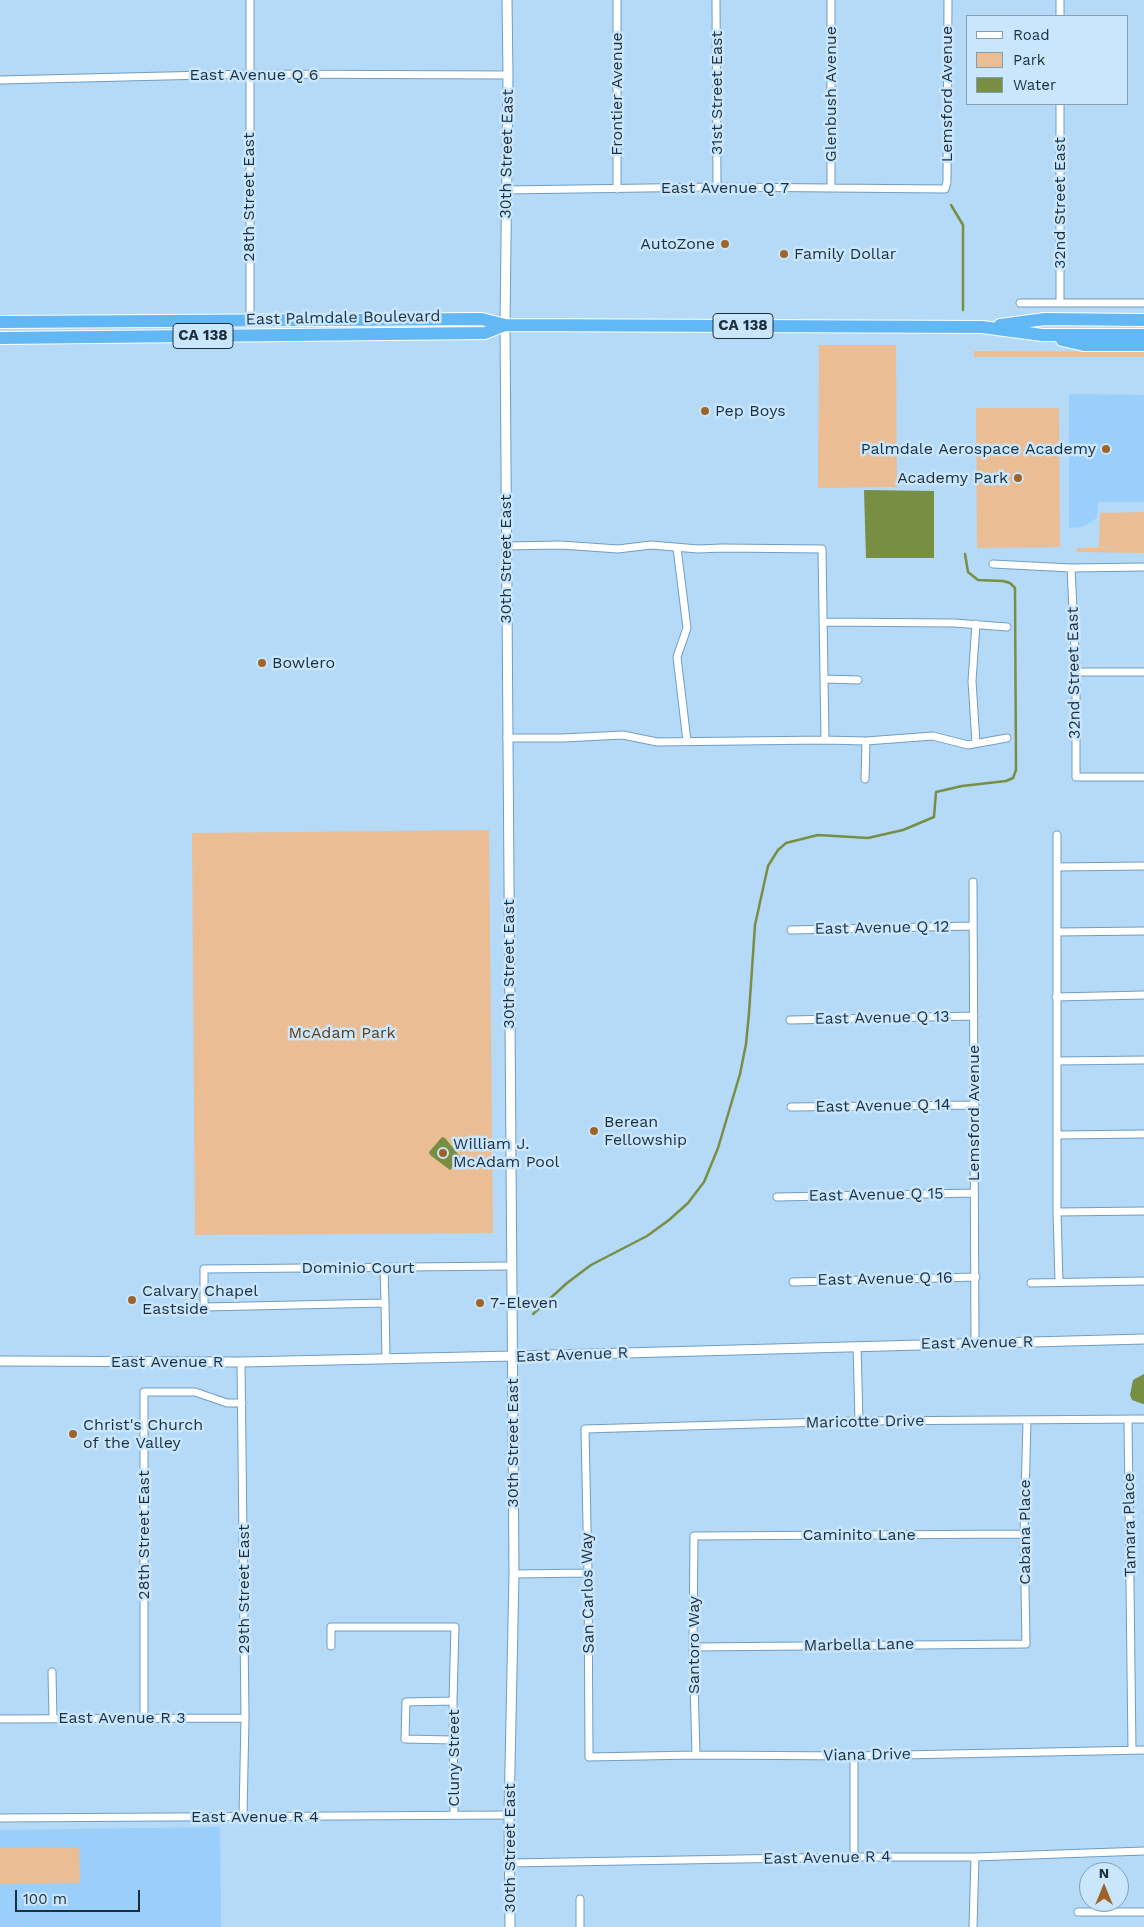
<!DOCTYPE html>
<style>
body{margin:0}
#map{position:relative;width:1144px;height:1927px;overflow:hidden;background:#b4daf8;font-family:"Work Sans",sans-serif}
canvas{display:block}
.legend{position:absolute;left:966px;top:15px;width:162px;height:90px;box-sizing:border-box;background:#c9e6fd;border:1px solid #849db0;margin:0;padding:6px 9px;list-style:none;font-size:15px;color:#1c2f3d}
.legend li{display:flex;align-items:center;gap:10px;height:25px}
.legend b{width:25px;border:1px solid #849db0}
.north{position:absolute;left:1079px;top:1862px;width:50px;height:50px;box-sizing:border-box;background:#c9e6fd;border:1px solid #849db0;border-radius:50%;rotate:0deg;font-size:14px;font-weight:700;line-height:20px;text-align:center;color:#1c2f3d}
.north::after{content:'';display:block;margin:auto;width:18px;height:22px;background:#9f6325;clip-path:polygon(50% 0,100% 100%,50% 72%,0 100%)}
.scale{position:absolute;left:15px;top:1890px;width:125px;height:22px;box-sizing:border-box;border:2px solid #1c2f3d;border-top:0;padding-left:6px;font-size:15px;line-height:18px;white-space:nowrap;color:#1c2f3d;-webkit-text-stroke:4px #c9e6fd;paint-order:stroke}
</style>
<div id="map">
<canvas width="1144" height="1927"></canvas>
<ul class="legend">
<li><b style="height:6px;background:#fff"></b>Road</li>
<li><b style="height:14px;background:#eabd95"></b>Park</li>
<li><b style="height:14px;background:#788e42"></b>Water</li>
</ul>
<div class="north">N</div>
<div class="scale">100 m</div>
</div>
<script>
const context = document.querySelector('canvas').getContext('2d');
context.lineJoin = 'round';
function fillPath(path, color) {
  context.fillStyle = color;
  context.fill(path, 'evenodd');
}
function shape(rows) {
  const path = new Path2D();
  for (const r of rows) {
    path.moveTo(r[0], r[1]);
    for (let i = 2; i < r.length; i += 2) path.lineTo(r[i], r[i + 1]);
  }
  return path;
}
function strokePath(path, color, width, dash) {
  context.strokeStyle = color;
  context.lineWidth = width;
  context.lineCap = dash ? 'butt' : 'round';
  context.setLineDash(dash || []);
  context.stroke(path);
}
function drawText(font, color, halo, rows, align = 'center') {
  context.font = font + ' "Work Sans",sans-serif';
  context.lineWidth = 5;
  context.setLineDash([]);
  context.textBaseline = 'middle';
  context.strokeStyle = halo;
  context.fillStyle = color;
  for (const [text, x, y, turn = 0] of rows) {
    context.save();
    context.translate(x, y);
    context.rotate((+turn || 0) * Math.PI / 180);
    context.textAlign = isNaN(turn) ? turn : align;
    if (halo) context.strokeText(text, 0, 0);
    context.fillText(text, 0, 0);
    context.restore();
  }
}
fillPath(shape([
 [1069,394,1144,395,1144,502,1098,502,1097,518,1083,527,1069,528],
 [220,1827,221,1927,0,1927,0,1830]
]), '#99cffa');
fillPath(shape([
 [819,345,896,345,897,487,818,488],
 [974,351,1144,352,1144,357,974,357],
 [976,408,1059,408,1060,547,977,548],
 [1144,512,1144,553,1077,552,1076,549,1078,548,1116,548,1099,547,1100,513],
 [489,830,493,1233,195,1235,192,833],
 [79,1847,80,1883,0,1884,0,1848]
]), '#eabd95');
fillPath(shape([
 [864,490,934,491,934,558,866,558],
 [442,1137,445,1138,462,1159,450,1170,430,1155,429,1152],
 [1144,1374,1144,1404,1143,1404,1132,1400,1130,1395,1133,1380]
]), '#788e42');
strokePath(shape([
 [951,205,963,225,963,310],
 [533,1314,567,1283,591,1265,647,1236,669,1220,688,1203,704,1182,718,1148,740,1074,746,1044,749,1013,755,925,768,866,778,850,786,843,818,835,868,838,903,830,934,817,936,792,962,786,1006,781,1013,778,1016,770,1015,588,1010,583,1003,581,978,580,968,572,965,554]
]), '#788e42', 2.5);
const street = shape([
 [250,0,250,320],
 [716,0,717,187],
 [831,0,831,188],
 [1060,16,1060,0],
 [0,80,249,74,508,75],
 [617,189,617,0],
 [506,190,717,187,945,189,947,182,948,0],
 [1020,303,1144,303],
 [1060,303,1060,104],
 [507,546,561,545,618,549,651,545,698,549,722,548,822,549,825,740],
 [677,548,687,628,677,657,687,741],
 [993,564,1071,568,1144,567],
 [1071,568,1076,672,1076,777,1144,777],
 [823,622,954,623,1007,627],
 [976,624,972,681,976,743],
 [1076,672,1144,672],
 [824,679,858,680],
 [507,738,563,738,623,735,657,742,825,740,866,741,933,736,968,745,1007,738],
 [865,779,866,741],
 [1057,835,1057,1212,1059,1282],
 [1057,867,1144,866],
 [973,882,975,1343],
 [791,930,973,926],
 [1057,932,1144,931],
 [1056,997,1144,995],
 [790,1020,974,1016],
 [1058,1061,1144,1060],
 [791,1107,975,1105],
 [1057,1135,1144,1134],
 [777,1197,974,1193],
 [1057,1212,1144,1211],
 [384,1268,385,1303,204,1307,204,1269,511,1266],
 [793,1282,976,1277],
 [1031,1283,1144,1281],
 [385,1303,386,1359],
 [857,1346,859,1421],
 [241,1362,245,1718,243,1817],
 [1144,1419,859,1421,585,1429,588,1573,589,1757,696,1755,854,1756,1144,1750],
 [1128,1420,1132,1750],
 [514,1574,588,1573],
 [331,1646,331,1627,455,1627,453,1701,454,1815],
 [693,1647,1026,1644,1024,1534,1027,1421],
 [52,1672,53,1719],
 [144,1718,144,1392,195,1392,227,1403,242,1403],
 [0,1719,245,1718],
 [453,1740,405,1739,406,1702,453,1701],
 [696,1755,693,1647,694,1536,1024,1534],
 [0,1818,509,1815],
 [854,1857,854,1756],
 [510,1863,854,1857,975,1857,1144,1851],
 [1078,1912,1144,1912],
 [580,1927,580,1899],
 [973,1927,975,1857]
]);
const secondary = shape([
 [507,0,508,75,505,325,514,1574,509,1815,510,1927],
 [0,1361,241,1362,513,1356,1144,1339]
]);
const highway = shape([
 [0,322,482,319,505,325,982,327,1042,335,1144,335],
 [1000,325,1045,319,1144,320],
 [0,338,485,333,505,325],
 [1062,340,1084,345,1144,345]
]);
strokePath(street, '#709dc1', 9);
strokePath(secondary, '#709dc1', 11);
strokePath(highway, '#fff', 14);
strokePath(street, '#fff', 7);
strokePath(secondary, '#fff', 9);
strokePath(highway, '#62b7f5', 12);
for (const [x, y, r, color] of [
 [725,244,5,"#9f6325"],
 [784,254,5,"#9f6325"],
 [705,411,5,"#9f6325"],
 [1106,449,5,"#9f6325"],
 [1018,478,5,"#9f6325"],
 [262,663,5,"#9f6325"],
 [594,1131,5,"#9f6325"],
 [443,1153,5,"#9f6325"],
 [132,1300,5,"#9f6325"],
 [480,1303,5,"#9f6325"],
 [73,1434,5,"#9f6325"]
]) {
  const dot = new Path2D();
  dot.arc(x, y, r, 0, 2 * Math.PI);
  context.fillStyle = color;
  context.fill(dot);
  strokePath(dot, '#c9e6fd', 2);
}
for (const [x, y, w] of [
 [743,326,60],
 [203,336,60]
]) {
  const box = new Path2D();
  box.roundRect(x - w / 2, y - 12.5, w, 25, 4);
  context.fillStyle = '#c9e6fd';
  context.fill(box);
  strokePath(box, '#1c2f3d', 1);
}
drawText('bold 15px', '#1c2f3d', null, [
 ["CA 138",743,326],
 ["CA 138",203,336]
]);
drawText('16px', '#1c2f3d', '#c9e6fd', [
 ["East Avenue Q 6",254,75],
 ["31st Street East",717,93,-90],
 ["Frontier Avenue",617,94,-90],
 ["Glenbush Avenue",831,94,-90],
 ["Lemsford Avenue",947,94,-90],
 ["30th Street East",507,154,-89],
 ["East Avenue Q 7",725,188],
 ["28th Street East",249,197,-90],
 ["32nd Street East",1060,203,-90],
 ["East Palmdale Boulevard",343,318,-1],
 ["30th Street East",506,559,-90],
 ["32nd Street East",1074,673,-91],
 ["East Avenue Q 12",882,928,-1],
 ["30th Street East",509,964,-90],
 ["East Avenue Q 13",882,1018,-1],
 ["East Avenue Q 14",883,1106,-1],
 ["Lemsford Avenue",974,1113,-90],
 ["East Avenue Q 15",876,1195,-1],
 ["Dominio Court",358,1268],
 ["East Avenue Q 16",885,1279,-1],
 ["East Avenue R",977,1343,-1],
 ["East Avenue R",572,1355,-2],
 ["East Avenue R",167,1362],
 ["Maricotte Drive",865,1422,-1],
 ["30th Street East",513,1443,-90],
 ["Tamara Place",1130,1525,-91],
 ["Cabana Place",1025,1532,-90],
 ["28th Street East",144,1535,-90],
 ["Caminito Lane",859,1535],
 ["29th Street East",244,1589,-90],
 ["San Carlos Way",588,1593,-91],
 ["Santoro Way",694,1645,-90],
 ["Marbella Lane",859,1645,-1],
 ["East Avenue R 3",122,1718],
 ["Viana Drive",867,1755,-1],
 ["Cluny Street",454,1758,-90],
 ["East Avenue R 4",255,1817],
 ["30th Street East",510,1848,-90],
 ["East Avenue R 4",827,1858,-1]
]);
drawText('16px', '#1c2f3d', '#c9e6fd', [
 ["AutoZone",715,244,"right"],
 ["Family Dollar",794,254],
 ["Pep Boys",715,411],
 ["Palmdale Aerospace Academy",1096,449,"right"],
 ["Academy Park",1008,478,"right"],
 ["Bowlero",272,663],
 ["Berean",604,1122],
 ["Fellowship",604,1140],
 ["William J.",453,1144],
 ["McAdam Pool",453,1162],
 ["Calvary Chapel",142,1291],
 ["Eastside",142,1309],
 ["7-Eleven",490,1303],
 ["Christ's Church",83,1425],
 ["of the Valley",83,1443]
], 'left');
drawText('16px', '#653c10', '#c9e6fd', [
 ["McAdam Park",342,1033]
]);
</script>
